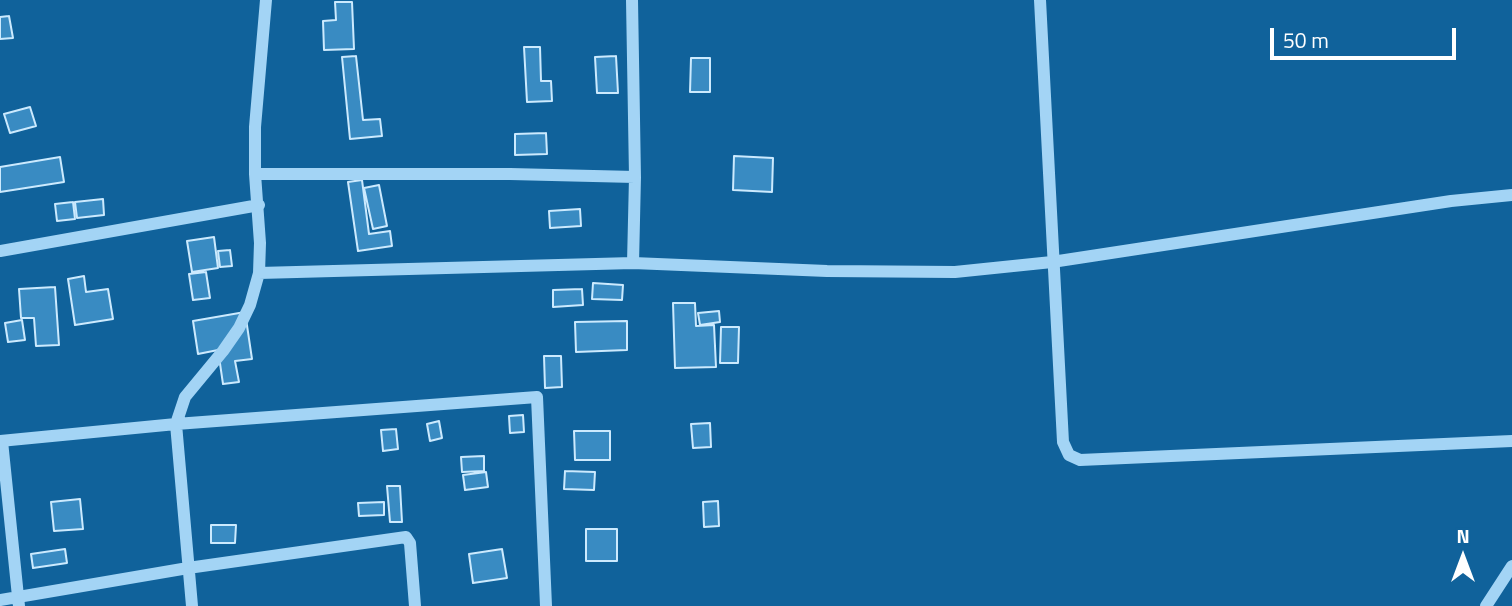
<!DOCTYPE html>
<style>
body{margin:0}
#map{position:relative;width:1512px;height:606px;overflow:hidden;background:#10629b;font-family:"Titillium Web",sans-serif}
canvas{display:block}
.north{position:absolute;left:1428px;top:522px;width:70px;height:70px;-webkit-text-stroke:5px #10629b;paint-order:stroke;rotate:0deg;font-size:19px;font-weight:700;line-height:28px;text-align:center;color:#fff}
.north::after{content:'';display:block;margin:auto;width:24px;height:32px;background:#fff;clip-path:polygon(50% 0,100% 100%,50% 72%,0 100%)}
.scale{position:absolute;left:1270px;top:28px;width:186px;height:32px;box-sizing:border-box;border:4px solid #fff;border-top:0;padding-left:9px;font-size:21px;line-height:24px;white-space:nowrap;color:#fff;-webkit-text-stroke:5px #10629b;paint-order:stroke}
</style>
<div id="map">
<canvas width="1512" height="606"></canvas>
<div class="north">N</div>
<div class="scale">50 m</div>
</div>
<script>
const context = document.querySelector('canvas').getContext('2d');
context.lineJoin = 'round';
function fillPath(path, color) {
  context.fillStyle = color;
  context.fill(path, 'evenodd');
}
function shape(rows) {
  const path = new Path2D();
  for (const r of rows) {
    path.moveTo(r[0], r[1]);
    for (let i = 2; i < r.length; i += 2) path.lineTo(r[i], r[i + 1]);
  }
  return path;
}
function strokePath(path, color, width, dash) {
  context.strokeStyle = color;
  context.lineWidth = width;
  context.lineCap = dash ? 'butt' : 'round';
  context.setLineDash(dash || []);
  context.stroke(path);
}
const building = shape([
 [335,2,352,2,354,49,324,50,323,21,336,20,335,2],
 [9,16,13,38,0,39,0,17,9,16],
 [524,47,540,47,541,81,551,81,552,101,527,102,524,47],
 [356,56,363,120,380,119,382,136,350,139,342,57,356,56],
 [616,56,618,93,597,93,595,57,616,56],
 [691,58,710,58,710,92,690,92,691,58],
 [30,107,36,126,10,133,4,114,30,107],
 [546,133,547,154,515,155,515,134,546,133],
 [734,156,773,158,772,192,733,190,734,156],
 [60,157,64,182,0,192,0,167,60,157],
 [362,180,369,234,390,231,392,246,358,251,348,182,362,180],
 [379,185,387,226,373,229,364,188,379,185],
 [103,199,104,215,77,218,75,202,103,199],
 [73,202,75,219,57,221,55,204,73,202],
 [580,209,581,226,550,228,549,211,580,209],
 [214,237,218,268,192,272,187,241,214,237],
 [230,250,232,266,220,267,218,251,230,250],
 [206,272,210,298,193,300,189,274,206,272],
 [84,276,86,292,108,289,113,319,75,325,68,279,84,276],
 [593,283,623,285,622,300,592,299,593,283],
 [55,287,59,345,36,346,34,318,21,318,19,289,55,287],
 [582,289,583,305,553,307,553,290,582,289],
 [673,303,695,303,696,326,714,325,716,367,675,368,673,303],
 [719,311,720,322,700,325,698,313,719,311],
 [245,312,252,359,235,361,239,382,223,384,218,350,198,354,193,321,245,312],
 [22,320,25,340,8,342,5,323,22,320],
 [627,321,627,350,576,352,575,322,627,321],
 [721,327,739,327,738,363,720,363,721,327],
 [544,356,561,356,562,387,545,388,544,356],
 [523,415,524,432,510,433,509,416,523,415],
 [439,421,442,438,430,441,427,424,439,421],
 [710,423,711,447,693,448,691,424,710,423],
 [396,429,398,449,383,451,381,430,396,429],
 [574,431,610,431,610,460,575,460,574,431],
 [484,456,484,471,462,472,461,457,484,456],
 [565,471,595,472,594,490,564,489,565,471],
 [486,472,488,487,465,490,463,475,486,472],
 [387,486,400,486,402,522,390,522,387,486],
 [80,499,83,529,54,531,51,502,80,499],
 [718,501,719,526,704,527,703,502,718,501],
 [384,502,384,515,359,516,358,503,384,502],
 [211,525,236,525,235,543,211,543,211,525],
 [586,529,617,529,617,561,586,561,586,529],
 [65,549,67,563,33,568,31,554,65,549],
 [502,549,507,578,473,583,469,554,502,549]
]);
fillPath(building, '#398bc2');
strokePath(building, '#cceafe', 2);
strokePath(shape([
 [632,0,635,177,633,263],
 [1040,0,1063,442,1069,455,1080,460,1512,441],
 [255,174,510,174,635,177],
 [0,251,259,205],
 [259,273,633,263,827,271,955,272,1052,262,1451,201,1512,195],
 [0,441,176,424,537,397,546,606],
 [2,441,19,606],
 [0,600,188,568,406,537,410,543,415,606],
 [192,606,176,424,185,397,223,351,239,328,250,305,259,273,260,243,255,174,255,127,266,0],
 [1486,606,1512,566]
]), '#a3d4f5', 12);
</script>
